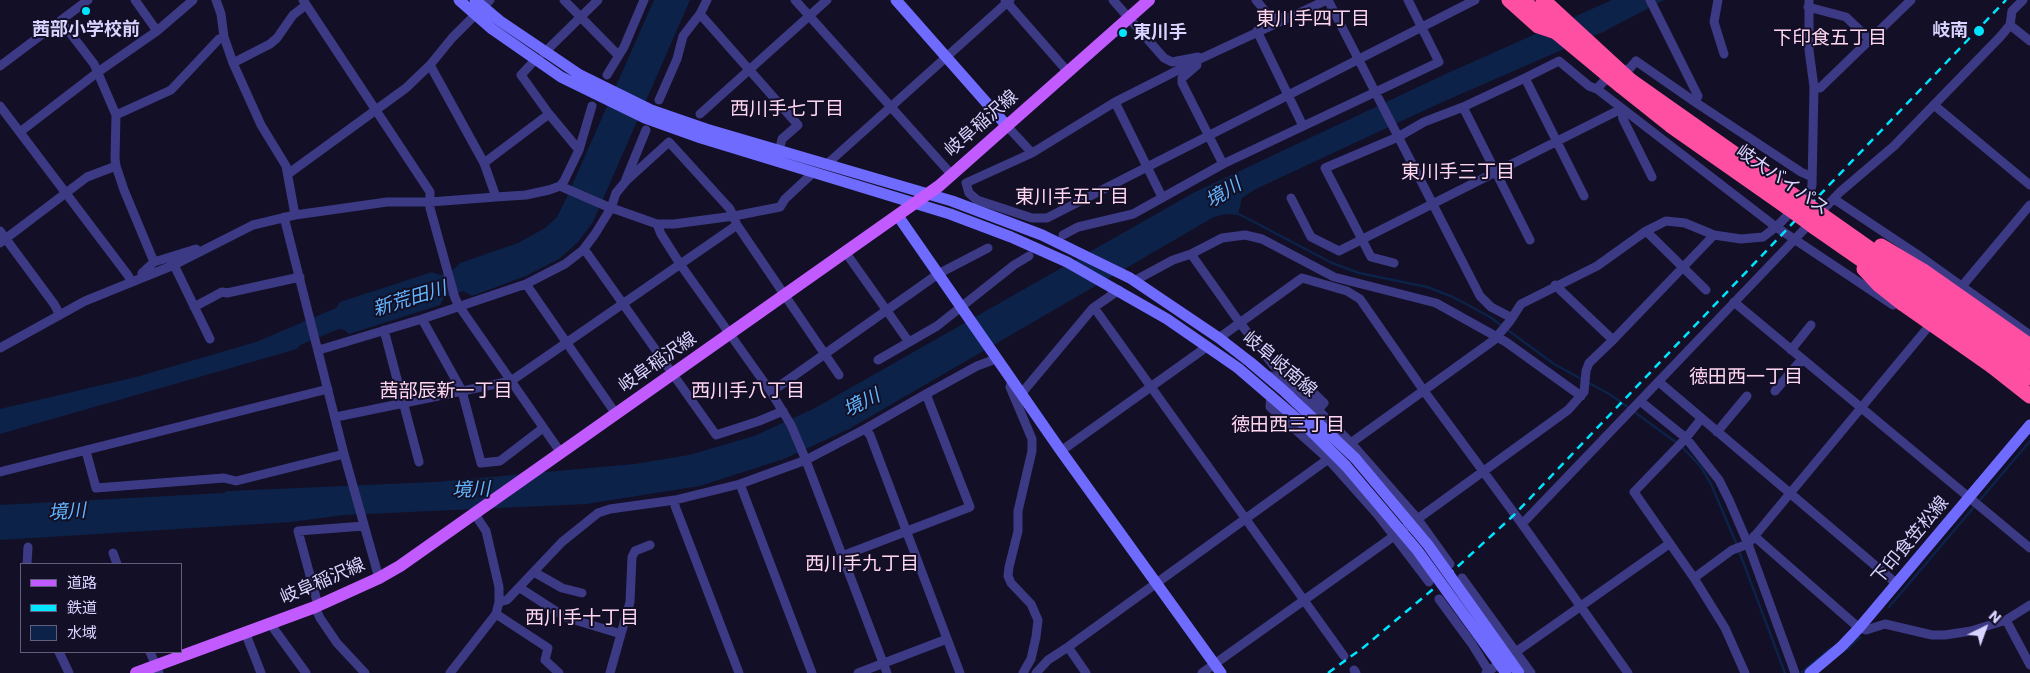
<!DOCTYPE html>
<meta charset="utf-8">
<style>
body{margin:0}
#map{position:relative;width:2030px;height:673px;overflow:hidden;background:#130f26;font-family:Poppins,"Noto Sans JP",sans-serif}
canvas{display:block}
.legend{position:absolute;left:20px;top:563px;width:162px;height:90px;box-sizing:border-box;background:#130f26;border:1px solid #625e7d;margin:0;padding:6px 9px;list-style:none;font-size:15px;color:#d9d4ff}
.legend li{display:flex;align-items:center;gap:10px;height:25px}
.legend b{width:25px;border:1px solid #625e7d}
.north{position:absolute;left:1960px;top:603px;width:50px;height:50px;-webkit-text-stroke:4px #130f26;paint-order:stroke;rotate:42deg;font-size:14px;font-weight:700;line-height:20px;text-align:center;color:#d9d4ff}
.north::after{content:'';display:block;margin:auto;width:18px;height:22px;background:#d9d4ff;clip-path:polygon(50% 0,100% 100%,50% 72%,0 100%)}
</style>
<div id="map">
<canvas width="2030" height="673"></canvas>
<ul class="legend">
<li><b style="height:6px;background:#c25bff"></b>道路</li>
<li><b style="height:6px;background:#00e5ff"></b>鉄道</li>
<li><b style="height:14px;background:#0c2248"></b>水域</li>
</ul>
<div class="north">N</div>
</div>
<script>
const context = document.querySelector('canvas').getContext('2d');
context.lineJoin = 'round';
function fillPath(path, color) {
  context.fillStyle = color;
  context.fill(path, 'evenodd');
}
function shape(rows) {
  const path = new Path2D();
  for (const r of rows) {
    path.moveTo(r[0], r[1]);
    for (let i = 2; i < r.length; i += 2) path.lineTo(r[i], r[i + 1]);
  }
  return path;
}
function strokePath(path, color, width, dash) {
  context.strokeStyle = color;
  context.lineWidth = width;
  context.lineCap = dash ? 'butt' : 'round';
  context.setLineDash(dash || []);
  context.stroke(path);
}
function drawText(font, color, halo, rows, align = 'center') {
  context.font = font + ' Poppins,"Noto Sans JP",sans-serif';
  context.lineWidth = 4;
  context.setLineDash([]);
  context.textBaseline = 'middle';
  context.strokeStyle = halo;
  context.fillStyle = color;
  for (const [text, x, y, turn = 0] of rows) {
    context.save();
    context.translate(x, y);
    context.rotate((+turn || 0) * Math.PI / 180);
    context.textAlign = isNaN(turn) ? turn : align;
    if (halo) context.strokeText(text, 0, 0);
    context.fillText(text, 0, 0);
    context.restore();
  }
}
fillPath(shape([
 [654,0,690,0,593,222,578,242,559,259,526,276,472,296,463,291,444,298,440,305,349,334,344,330,339,329,300,345,297,349,0,434,0,409,136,377,256,342,336,308,340,302,432,272,440,275,453,270,460,263,518,243,545,228,557,217,566,199],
 [1612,0,1664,0,1603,32,1438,104,1256,189,1242,198,1238,215,1226,214,1214,217,849,429,784,459,700,486,586,504,344,515,291,522,0,540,0,505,223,493,228,491,435,482,634,464,689,455,754,436,815,408,1195,192,1450,72]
]), '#0c2248');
strokePath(shape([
 [1237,213,1332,263,1359,273,1427,287,1453,297,1490,317,1554,364,1611,395,1629,408],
 [1633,411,1677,443],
 [1682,447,1701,467,1711,484,1737,545],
 [1739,551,1785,673],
 [1889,607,2030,441],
 [1847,649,1860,637],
 [1802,672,1831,648]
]), '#0c2248', 2.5);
strokePath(shape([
 [135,0,157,31],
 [216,0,221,14,224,37,233,63,261,125,286,166,295,215],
 [303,0,430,192,430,208,455,298,459,306,561,453],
 [564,0,618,55],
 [795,0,952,175],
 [1005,0,1068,72],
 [1113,0,1164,58,1172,62,1198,57],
 [1256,0,1269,16,1286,18],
 [1327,0,1202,58,1115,102,1032,153,966,183,969,193,977,200,1032,218,1047,218,1475,0],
 [1328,0,1480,296,1491,307,1512,318],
 [1650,0,1698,96,1695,102],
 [1718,0,1714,22,1724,54],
 [1808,7,1846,17,1870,40],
 [700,14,798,125,782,139,779,151],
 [61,21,94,64,116,115,115,159,116,166,124,190,154,262],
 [2010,25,2030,41],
 [1257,31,1303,126],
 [544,53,598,0],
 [535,60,521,75,549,114,579,150],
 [233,63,270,44,277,38,293,15,306,5],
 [430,65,484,163,496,197],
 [1197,65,1182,78,1182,83,1223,164],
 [0,66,88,0],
 [607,75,624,47,644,0],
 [1814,87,1820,88,1911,0],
 [1597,89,1603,82,1630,68,1636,61,1695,102,1801,172,1812,177],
 [659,100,677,59,683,36,700,14,707,0],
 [1115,102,1162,197],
 [1934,105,2030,185],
 [0,106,127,274,132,282],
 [1463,107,1530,240],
 [700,114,827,0],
 [116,115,171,90,219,39,224,37],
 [1007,126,1032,153],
 [20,132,98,72,157,31,193,0],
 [484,163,549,114],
 [827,164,1010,0],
 [288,174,406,88,430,65,452,38,490,0],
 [626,179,646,130],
 [560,186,606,206,657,224,674,224,734,216,780,207,785,199,814,172],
 [1584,196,1525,78,1559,61,1589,86,1597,89,1776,227,1893,305],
 [1291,198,1311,237,1339,251,1621,109,1623,119,1652,177],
 [1834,199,1915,253,2030,335],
 [284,217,344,454,379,578],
 [657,224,661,234,680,264,771,392,791,425,805,458,887,673],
 [0,231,54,304,60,315],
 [1646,231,1706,290],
 [1063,235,1078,227,1133,214,1223,164,1439,62,1408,0],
 [0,243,87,177,116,166],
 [583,250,587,253,716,435,759,421,783,411],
 [846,253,909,342],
 [1191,254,1222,238,1245,235,1262,239,1334,277,1436,303,1506,342,1581,396],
 [1394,263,1371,257,1325,168,1398,137,1424,122,1463,107,1525,78],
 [174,265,210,339],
 [142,278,142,273,154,262,196,249],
 [1134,281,1173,260,1191,254,1240,323,1273,365,1284,374,1292,372,1324,403,1318,410],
 [526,284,616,414],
 [1555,285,1613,340],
 [1953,297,2030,205],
 [1734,302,2030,548],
 [194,307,222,292,227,293,300,277],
 [1098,313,1344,656],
 [422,319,462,391,481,463,500,461,543,428],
 [384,330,419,462],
 [1219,338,1302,278,1347,291,1360,299,1424,391,1522,524,1628,673],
 [0,348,85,301,174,265,253,225,295,215,387,202,430,202,496,197,526,195,549,190,560,186,564,181,579,150,592,106],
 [319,350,422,319,526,284,565,264,583,250,595,234,611,208,616,193,626,181,669,142,730,209,737,225,839,375],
 [1791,350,1811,325],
 [878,360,937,326,1014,265,1029,256],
 [1271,376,1299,391,1351,443,1417,518,1450,564],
 [1012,381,1010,387,1032,439,1032,451,1018,511,1018,531,1009,567,1008,576,1011,583,1031,604,1038,620,1036,637,1031,659,1023,673],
 [1659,382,1897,584],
 [1775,391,1802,359],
 [771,392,938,274,988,248],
 [926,394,977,366,996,359],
 [1021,394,1093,308,1119,290],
 [1640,401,1686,438,1719,480,1729,500,1748,544,1795,673],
 [336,417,511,381,737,225],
 [1701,419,1686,438,1634,492,1694,578,1725,628,1745,673],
 [1717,432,1747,396],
 [1348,445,1494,340,1510,321,1521,304,1597,266,1646,231,1666,221,1685,223,1714,235,1741,239,1763,237,1776,227,1810,193,1812,185,1814,87,1809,50,1809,0],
 [86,451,96,488,224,478,236,481,344,454],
 [1061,451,1208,346],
 [0,472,328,389],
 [740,484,812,673],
 [675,500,675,506,739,673],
 [1522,524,1840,192,1894,146,2000,37,2010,25,2012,11,2023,0],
 [1754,536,1859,628,1866,630,1885,624,1932,635,1945,635,1971,631,2006,620,2030,605],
 [113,553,117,564],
 [842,556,970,507,926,394,865,429],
 [27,564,28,547],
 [534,572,562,588,582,593],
 [1462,578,1531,673],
 [1694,578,1732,550,1748,544,1934,320],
 [1429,582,1394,536,1568,410,1584,392,1586,371,1589,363,1613,340,1714,235],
 [520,588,565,617,621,634],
 [1439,599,1472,644,1490,673],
 [499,602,507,600,562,542,598,513,610,509,675,500,740,484,806,460,865,429,870,435,960,673],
 [318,605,298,531,364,526],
 [315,607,320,618,337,643,365,673],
 [496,614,548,648,545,660,559,673],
 [2006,620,2030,665],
 [272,622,274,629,306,673],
 [245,632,261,673],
 [59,652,69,673],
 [150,652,159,673],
 [1354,670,1356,673],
 [450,673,496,614,499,602,499,587,486,531,474,513],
 [610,673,630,602,632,557,635,551,650,545],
 [858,673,947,639],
 [1036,673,1048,660,1068,647],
 [1086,673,1068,647,1331,457],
 [1202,673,1394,536,1377,514,1328,459,1270,407,1271,395],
 [1486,673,1669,544]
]), '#3d3a85', 9);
strokePath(shape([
 [459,0,492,29,561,77,645,118,701,138,950,214,1011,237,1067,262,1167,319,1238,368,1310,430,1346,466],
 [475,0,500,21,580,75,651,110,706,129,952,201,1042,235,1130,278,1219,338,1250,362,1283,390,1355,458],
 [896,0,1007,126],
 [898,216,1061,451,1221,673],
 [1810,673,1841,647,1859,628,2030,425]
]), '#6f6bff', 11);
strokePath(shape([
 [136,673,315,607,379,578,400,566,939,186,1149,0]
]), '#c25bff', 12);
strokePath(shape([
 [1509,0,1538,26,1556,32],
 [1631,81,1797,198],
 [1621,86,1670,125,1787,207],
 [1823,216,1917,282],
 [1813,226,1908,292],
 [1881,246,1923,271],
 [1864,269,1878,284,1902,303],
 [1992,366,2030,396]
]), '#ff4fa3', 15);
strokePath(shape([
 [1328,673,1364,647,1432,590,1514,515,2006,0]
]), '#00e5ff', 2.5, [8, 6]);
strokePath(shape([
 [1355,458,1428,545,1519,673],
 [1346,466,1417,550,1506,673]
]), '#6f6bff', 11);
strokePath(shape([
 [1523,0,1556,32,1621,86],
 [1543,0,1631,81],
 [1797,198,1823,216],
 [1787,207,1813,226],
 [1923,271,2030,346],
 [1917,282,2030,361],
 [1908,292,2030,378],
 [1902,303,1992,366]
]), '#ff4fa3', 15);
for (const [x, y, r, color] of [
 [86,11,5,"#00e5ff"],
 [1979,31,6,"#00e5ff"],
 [1123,33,5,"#00e5ff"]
]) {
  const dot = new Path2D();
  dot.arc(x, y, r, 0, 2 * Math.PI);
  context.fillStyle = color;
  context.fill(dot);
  strokePath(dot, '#130f26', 2);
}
drawText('bold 18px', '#d9d4ff', '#130f26', [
 ["茜部小学校前",86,30],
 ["岐南",1968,31,"right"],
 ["東川手",1133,33,"left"]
]);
drawText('18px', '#d9d4ff', '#130f26', [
 ["岐阜稲沢線",982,124,-41],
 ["岐大バイパス",1782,181,35],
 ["岐阜稲沢線",658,363,-35],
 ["岐阜岐南線",1279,365,40],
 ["下印食笠松線",1911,541,-50],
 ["岐阜稲沢線",323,582,-23]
]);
drawText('19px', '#ffd6f0', '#130f26', [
 ["東川手四丁目",1313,20],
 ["下印食五丁目",1830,39],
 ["西川手七丁目",787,110],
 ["東川手三丁目",1458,173],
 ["東川手五丁目",1072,198],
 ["徳田西一丁目",1746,378],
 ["茜部辰新一丁目",446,392],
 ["西川手八丁目",748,392],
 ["徳田西三丁目",1288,426],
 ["西川手九丁目",862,565],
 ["西川手十丁目",582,619]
]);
drawText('italic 19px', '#62b6ff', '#130f26', [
 ["境川",1224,194,-32],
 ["新荒田川",410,300,-17],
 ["境川",862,404,-27],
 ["境川",471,491,-2],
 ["境川",67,513,-4]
]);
</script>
